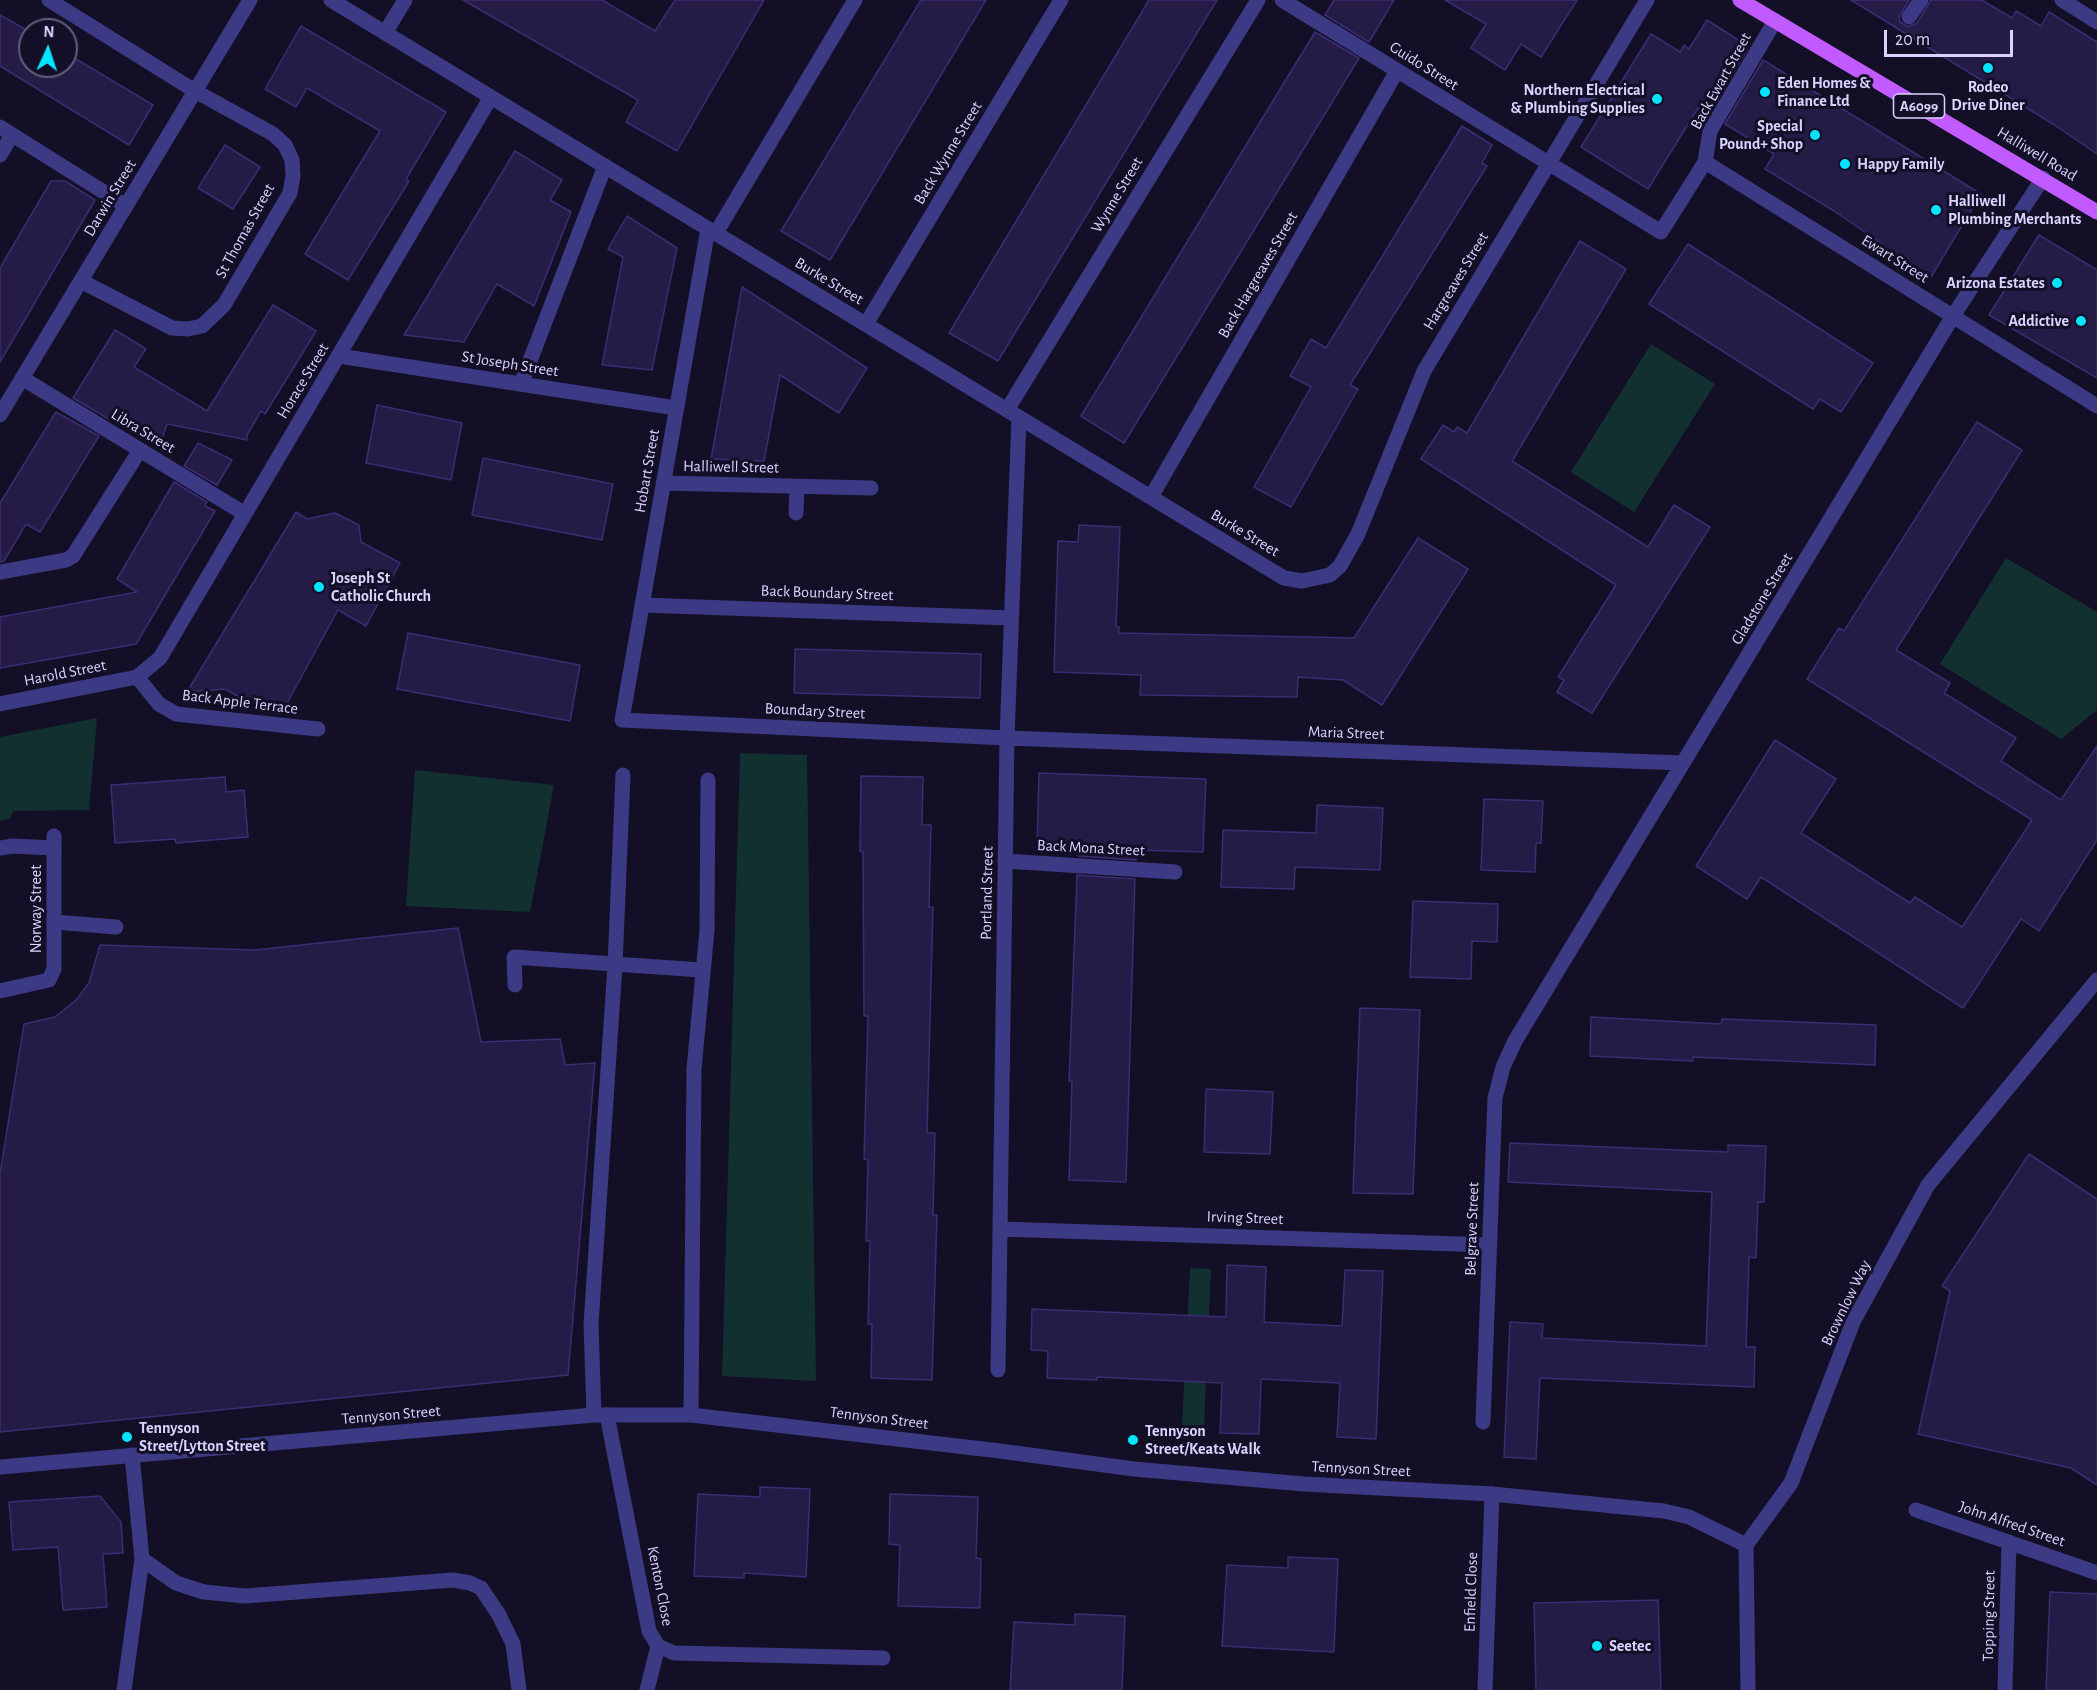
<!DOCTYPE html>
<style>
body{margin:0}
#map{position:relative;width:2097px;height:1690px;overflow:hidden;background:#130f26;font-family:"Alegreya Sans",sans-serif}
canvas{display:block}
.north{position:absolute;left:18px;top:18px;width:60px;height:60px;box-sizing:border-box;background:#130f26;border:2px solid #625e7d;border-radius:50%;rotate:3deg;font-size:16px;font-weight:700;line-height:24px;text-align:center;color:#d9d4ff}
.north::after{content:'';display:block;margin:auto;width:21px;height:27px;background:#00e5ff;clip-path:polygon(50% 0,100% 100%,50% 72%,0 100%)}
.scale{position:absolute;left:1884px;top:30px;width:129px;height:27px;box-sizing:border-box;border:3px solid #d9d4ff;border-top:0;padding-left:8px;font-size:18px;line-height:21px;white-space:nowrap;color:#d9d4ff;-webkit-text-stroke:4px #130f26;paint-order:stroke}
</style>
<div id="map">
<canvas width="2097" height="1690"></canvas>
<div class="north">N</div>
<div class="scale">20 m</div>
</div>
<script>
const context = document.querySelector('canvas').getContext('2d');
context.lineJoin = 'round';
function fillPath(path, color) {
  context.fillStyle = color;
  context.fill(path, 'evenodd');
}
function shape(rows) {
  const path = new Path2D();
  for (const r of rows) {
    path.moveTo(r[0], r[1]);
    for (let i = 2; i < r.length; i += 2) path.lineTo(r[i], r[i + 1]);
  }
  return path;
}
function strokePath(path, color, width, dash) {
  context.strokeStyle = color;
  context.lineWidth = width;
  context.lineCap = dash ? 'butt' : 'round';
  context.setLineDash(dash || []);
  context.stroke(path);
}
function drawText(font, color, halo, rows, align = 'center') {
  context.font = font + ' "Alegreya Sans",sans-serif';
  context.lineWidth = 6;
  context.setLineDash([]);
  context.textBaseline = 'middle';
  context.strokeStyle = halo;
  context.fillStyle = color;
  for (const [text, x, y, turn = 0] of rows) {
    context.save();
    context.translate(x, y);
    context.rotate((+turn || 0) * Math.PI / 180);
    context.textAlign = isNaN(turn) ? turn : align;
    if (halo) context.strokeText(text, 0, 0);
    context.fillText(text, 0, 0);
    context.restore();
  }
}
fillPath(shape([
 [1651,344,1715,384,1634,512,1571,472],
 [2006,558,2097,612,2097,710,2061,739,1940,664],
 [97,718,89,810,13,811,10,819,0,821,0,737],
 [740,753,807,755,816,1381,722,1376],
 [415,770,554,785,530,912,406,906],
 [1190,1268,1211,1269,1204,1427,1182,1426]
]), '#12302f');
const building = shape([
 [463,0,602,0,655,31,675,0,764,0,677,151,626,122,638,100,463,0],
 [921,0,986,0,830,260,781,231,921,0],
 [1149,0,1217,0,998,361,949,333,1149,0],
 [1334,0,1394,0,1369,42,1325,15,1334,0],
 [1445,0,1577,0,1541,57,1521,44,1505,70,1471,48,1486,24,1445,0],
 [1851,0,1909,0,1899,17,1900,22,1908,27,1917,23,1931,0,1982,0,2012,18,2016,11,2041,26,2049,12,2076,29,2097,42,2097,154,2053,124,1851,0],
 [0,15,30,32,30,66,66,66,66,53,153,105,129,145,0,66,0,15],
 [1707,20,1740,41,1737,44,1747,50,1708,114,1698,108,1648,189,1581,147,1651,34,1680,52,1684,45,1689,49,1707,20],
 [301,26,446,112,406,179,409,181,348,280,305,254,380,131,307,88,296,107,265,89,301,26],
 [1315,32,1359,58,1124,443,1081,416,1315,32],
 [1763,60,1981,194,1931,277,1880,246,1881,243,1834,211,1765,169,1774,154,1725,124,1763,60],
 [1462,126,1492,145,1482,163,1487,166,1350,385,1358,389,1291,507,1254,487,1311,387,1290,376,1311,339,1326,348,1462,126],
 [225,145,260,167,233,209,198,188,225,145],
 [515,151,562,180,550,200,571,212,534,306,497,284,464,342,404,335,515,151],
 [51,181,65,181,95,200,0,362,0,268,51,181],
 [627,216,677,248,652,370,602,365,623,257,608,249,627,216],
 [2039,235,2097,270,2097,378,1989,315,2039,235],
 [1580,241,1626,269,1512,461,1648,547,1674,505,1710,527,1592,713,1557,692,1564,680,1558,677,1616,585,1421,459,1443,425,1454,432,1457,427,1467,433,1580,241],
 [1688,244,1873,363,1841,412,1820,399,1813,409,1649,304,1688,244],
 [742,287,867,368,839,413,780,375,764,461,711,459,742,287],
 [273,305,316,331,265,414,261,411,247,435,247,440,167,424,161,442,113,413,109,419,73,398,115,330,146,349,134,367,207,411,273,305],
 [377,405,462,423,451,480,366,463,377,405],
 [56,412,99,436,40,532,26,524,4,561,0,562,0,503,56,412],
 [1977,422,2022,450,1896,650,1950,683,1944,693,2016,738,2001,761,2061,800,2097,746,2097,840,2039,931,2021,919,1963,1008,1761,877,1747,899,1696,866,1775,740,1836,779,1801,833,1910,903,1915,897,1962,927,2032,820,1807,679,1839,628,1844,631,1977,422],
 [198,443,232,460,217,485,184,466,198,443],
 [483,458,613,484,602,540,472,515,483,458],
 [174,482,207,502,205,506,215,511,136,644,0,668,0,617,137,592,117,579,174,482],
 [296,512,307,519,335,513,359,525,361,542,400,563,366,626,338,610,286,705,237,696,225,689,187,692,296,512],
 [1079,525,1120,527,1116,627,1119,627,1119,633,1354,638,1418,538,1468,569,1382,705,1343,680,1298,677,1297,697,1140,695,1141,675,1054,672,1058,541,1078,542,1079,525],
 [408,633,580,665,570,721,397,689,408,633],
 [795,649,981,654,980,698,794,693,795,649],
 [1039,773,1206,779,1203,852,1136,850,1136,860,1078,856,1078,847,1037,846,1039,773],
 [861,776,923,777,922,825,931,825,929,907,933,907,927,1133,935,1133,933,1215,937,1215,932,1380,871,1378,872,1324,868,1324,870,1241,866,1241,868,1160,864,1159,868,1016,864,1016,863,852,860,851,861,776],
 [225,777,226,792,244,790,248,837,176,843,175,839,115,843,111,785,225,777],
 [1484,799,1543,801,1541,843,1536,843,1535,872,1481,870,1484,799],
 [1317,805,1383,808,1380,870,1295,867,1294,889,1221,887,1223,830,1316,833,1317,805],
 [1077,875,1135,879,1126,1182,1069,1180,1072,1081,1069,1081,1077,875],
 [1413,901,1498,904,1497,942,1472,941,1471,979,1410,977,1413,901],
 [458,928,481,1042,560,1039,565,1065,595,1063,568,1375,0,1432,0,1174,24,1024,55,1017,76,1000,89,983,100,945,255,950,458,928],
 [1360,1008,1420,1010,1413,1194,1353,1193,1360,1008],
 [1591,1017,1721,1024,1722,1019,1876,1025,1875,1065,1693,1057,1693,1061,1590,1056,1591,1017],
 [1206,1089,1273,1092,1270,1154,1204,1152,1206,1089],
 [1510,1143,1728,1152,1728,1145,1766,1146,1764,1202,1758,1202,1756,1258,1749,1257,1746,1347,1755,1347,1754,1387,1540,1378,1536,1459,1504,1457,1510,1322,1543,1324,1542,1338,1706,1346,1712,1192,1508,1182,1510,1143],
 [2029,1154,2097,1199,2097,1485,2071,1468,1918,1434,1950,1291,1942,1286,2029,1154],
 [1227,1265,1266,1267,1264,1322,1342,1326,1345,1270,1383,1271,1376,1439,1337,1437,1340,1383,1261,1379,1259,1434,1220,1433,1222,1383,1097,1377,1097,1380,1047,1378,1048,1351,1031,1350,1032,1309,1226,1317,1227,1265],
 [760,1487,810,1489,806,1577,744,1573,744,1578,694,1576,698,1494,760,1497,760,1487],
 [890,1494,978,1497,976,1558,981,1559,980,1608,898,1606,900,1545,889,1544,890,1494],
 [100,1496,121,1522,123,1553,103,1554,107,1607,63,1610,58,1547,13,1550,9,1502,100,1496],
 [1288,1557,1338,1559,1334,1652,1222,1646,1227,1565,1288,1568,1288,1557],
 [2050,1592,2097,1594,2097,1690,2046,1690,2050,1592],
 [1658,1600,1661,1690,1536,1690,1534,1603,1658,1600],
 [1075,1614,1125,1616,1122,1690,1010,1690,1014,1622,1075,1625,1075,1614]
]);
fillPath(building, '#241b47');
strokePath(building, '#3b2d73', 1.5);
strokePath(shape([
 [1282,0,1661,232,1705,162,1710,131,1775,21],
 [2062,0,2097,22],
 [1909,17,1921,0],
 [385,33,405,0],
 [0,127,126,206],
 [0,155,12,135],
 [1705,162,2097,406],
 [81,281,172,328,188,329,202,326,224,305,290,193,293,176,292,160,285,145,273,134,195,91],
 [866,324,1061,0],
 [521,384,605,166],
 [1151,497,1397,71],
 [0,572,66,560,73,556,140,450],
 [642,605,1011,618],
 [137,677,159,704,176,714,318,729],
 [0,848,12,846,54,848],
 [1005,861,1175,872],
 [54,922,116,927],
 [515,985,514,957,701,970],
 [594,1415,591,1324,615,965,623,775],
 [691,1415,694,1069,707,930,708,780],
 [132,1455,142,1559,176,1583,204,1592,245,1596,453,1580,470,1583,481,1588,499,1615,513,1644,519,1690],
 [1916,1510,2097,1573],
 [124,1690,142,1559],
 [647,1690,658,1646],
 [2005,1690,2009,1542]
]), '#3d3a85', 15);
strokePath(shape([
 [49,0,195,91],
 [331,0,1284,578,1302,581,1330,575,1340,566,1358,534,1424,371,1647,0],
 [708,229,622,720,1007,738,1683,763],
 [716,233,855,0],
 [339,356,676,408],
 [22,378,245,514],
 [1007,410,1258,0],
 [0,415,250,0],
 [663,483,871,488],
 [796,513,797,487],
 [0,704,137,677,160,658,491,97],
 [0,991,49,980,54,969,54,836],
 [1000,1229,1489,1245],
 [998,1370,1007,738,1019,417],
 [607,1415,649,1631,658,1646,674,1653,883,1658],
 [1483,1422,1495,1098,1503,1067,1515,1041,1953,316,2043,178],
 [1485,1690,1492,1494]
]), '#3d3a85', 15);
strokePath(shape([
 [0,1467,594,1415,691,1415,1000,1451,1134,1469,1304,1484,1492,1494,1664,1511,1689,1517,1746,1545],
 [1748,1690,1746,1545,1791,1483,1853,1322,1928,1185,2097,980]
]), '#3d3a85', 15);
strokePath(shape([
 [1740,0,2097,212]
]), '#c25bff', 15);
for (const [x, y, r, color] of [
 [1988,68,6,"#00e5ff"],
 [1765,92,6,"#00e5ff"],
 [1657,99,6,"#00e5ff"],
 [1815,135,6,"#00e5ff"],
 [1845,164,6,"#00e5ff"],
 [1936,210,6,"#00e5ff"],
 [2057,283,6,"#00e5ff"],
 [2081,321,6,"#00e5ff"],
 [319,587,6,"#00e5ff"],
 [127,1437,6,"#00e5ff"],
 [1133,1440,6,"#00e5ff"],
 [1597,1646,6,"#00e5ff"]
]) {
  const dot = new Path2D();
  dot.arc(x, y, r, 0, 2 * Math.PI);
  context.fillStyle = color;
  context.fill(dot);
  strokePath(dot, '#130f26', 2);
}
for (const [x, y, w] of [
 [1919,106,51]
]) {
  const box = new Path2D();
  box.roundRect(x - w / 2, y - 12, w, 24, 4.5);
  context.fillStyle = '#130f26';
  context.fill(box);
  strokePath(box, '#d9d4ff', 1.5);
}
drawText('bold 15px', '#d9d4ff', null, [
 ["A6099",1919,106]
]);
drawText('16px', '#d9d4ff', '#130f26', [
 ["Guido Street",1424,66,32],
 ["Back Ewart Street",1721,81,-61],
 ["Back Wynne Street",948,153,-59],
 ["Halliwell Road",2037,154,31],
 ["Wynne Street",1117,195,-59],
 ["Darwin Street",110,198,-59],
 ["St Thomas Street",245,231,-61],
 ["Ewart Street",1895,259,32],
 ["Back Hargreaves Street",1258,275,-60],
 ["Burke Street",829,281,31],
 ["Hargreaves Street",1456,281,-59],
 ["St Joseph Street",510,364,9],
 ["Horace Street",303,381,-59],
 ["Libra Street",143,431,31],
 ["Halliwell Street",731,467,1],
 ["Hobart Street",647,471,-80],
 ["Burke Street",1245,533,31],
 ["Back Boundary Street",827,593,2],
 ["Gladstone Street",1762,599,-59],
 ["Harold Street",65,673,-11],
 ["Back Apple Terrace",240,702,7],
 ["Boundary Street",815,711,3],
 ["Maria Street",1346,733,2],
 ["Back Mona Street",1091,848,3],
 ["Portland Street",987,893,-89],
 ["Norway Street",36,909,-90],
 ["Irving Street",1245,1218,2],
 ["Belgrave Street",1472,1229,-88],
 ["Brownlow Way",1846,1303,-64],
 ["Tennyson Street",391,1415,-5],
 ["Tennyson Street",879,1418,7],
 ["Tennyson Street",1361,1469,3],
 ["John Alfred Street",2012,1524,19],
 ["Kenton Close",660,1586,79],
 ["Enfield Close",1471,1592,-88],
 ["Topping Street",1989,1616,-89]
]);
drawText('bold 16px', '#d9d4ff', '#130f26', [
 ["Eden Homes &",1777,83],
 ["Finance Ltd",1777,101],
 ["Rodeo",1988,87,"center"],
 ["Drive Diner",1988,105,"center"],
 ["Northern Electrical",1645,90,"right"],
 ["& Plumbing Supplies",1645,108,"right"],
 ["Special",1803,126,"right"],
 ["Pound+ Shop",1803,144,"right"],
 ["Happy Family",1857,164],
 ["Halliwell",1948,201],
 ["Plumbing Merchants",1948,219],
 ["Arizona Estates",2045,283,"right"],
 ["Addictive",2069,321,"right"],
 ["Joseph St",331,578],
 ["Catholic Church",331,596],
 ["Tennyson",139,1428],
 ["Street/Lytton Street",139,1446],
 ["Tennyson",1145,1431],
 ["Street/Keats Walk",1145,1449],
 ["Seetec",1609,1646]
], 'left');
</script>
